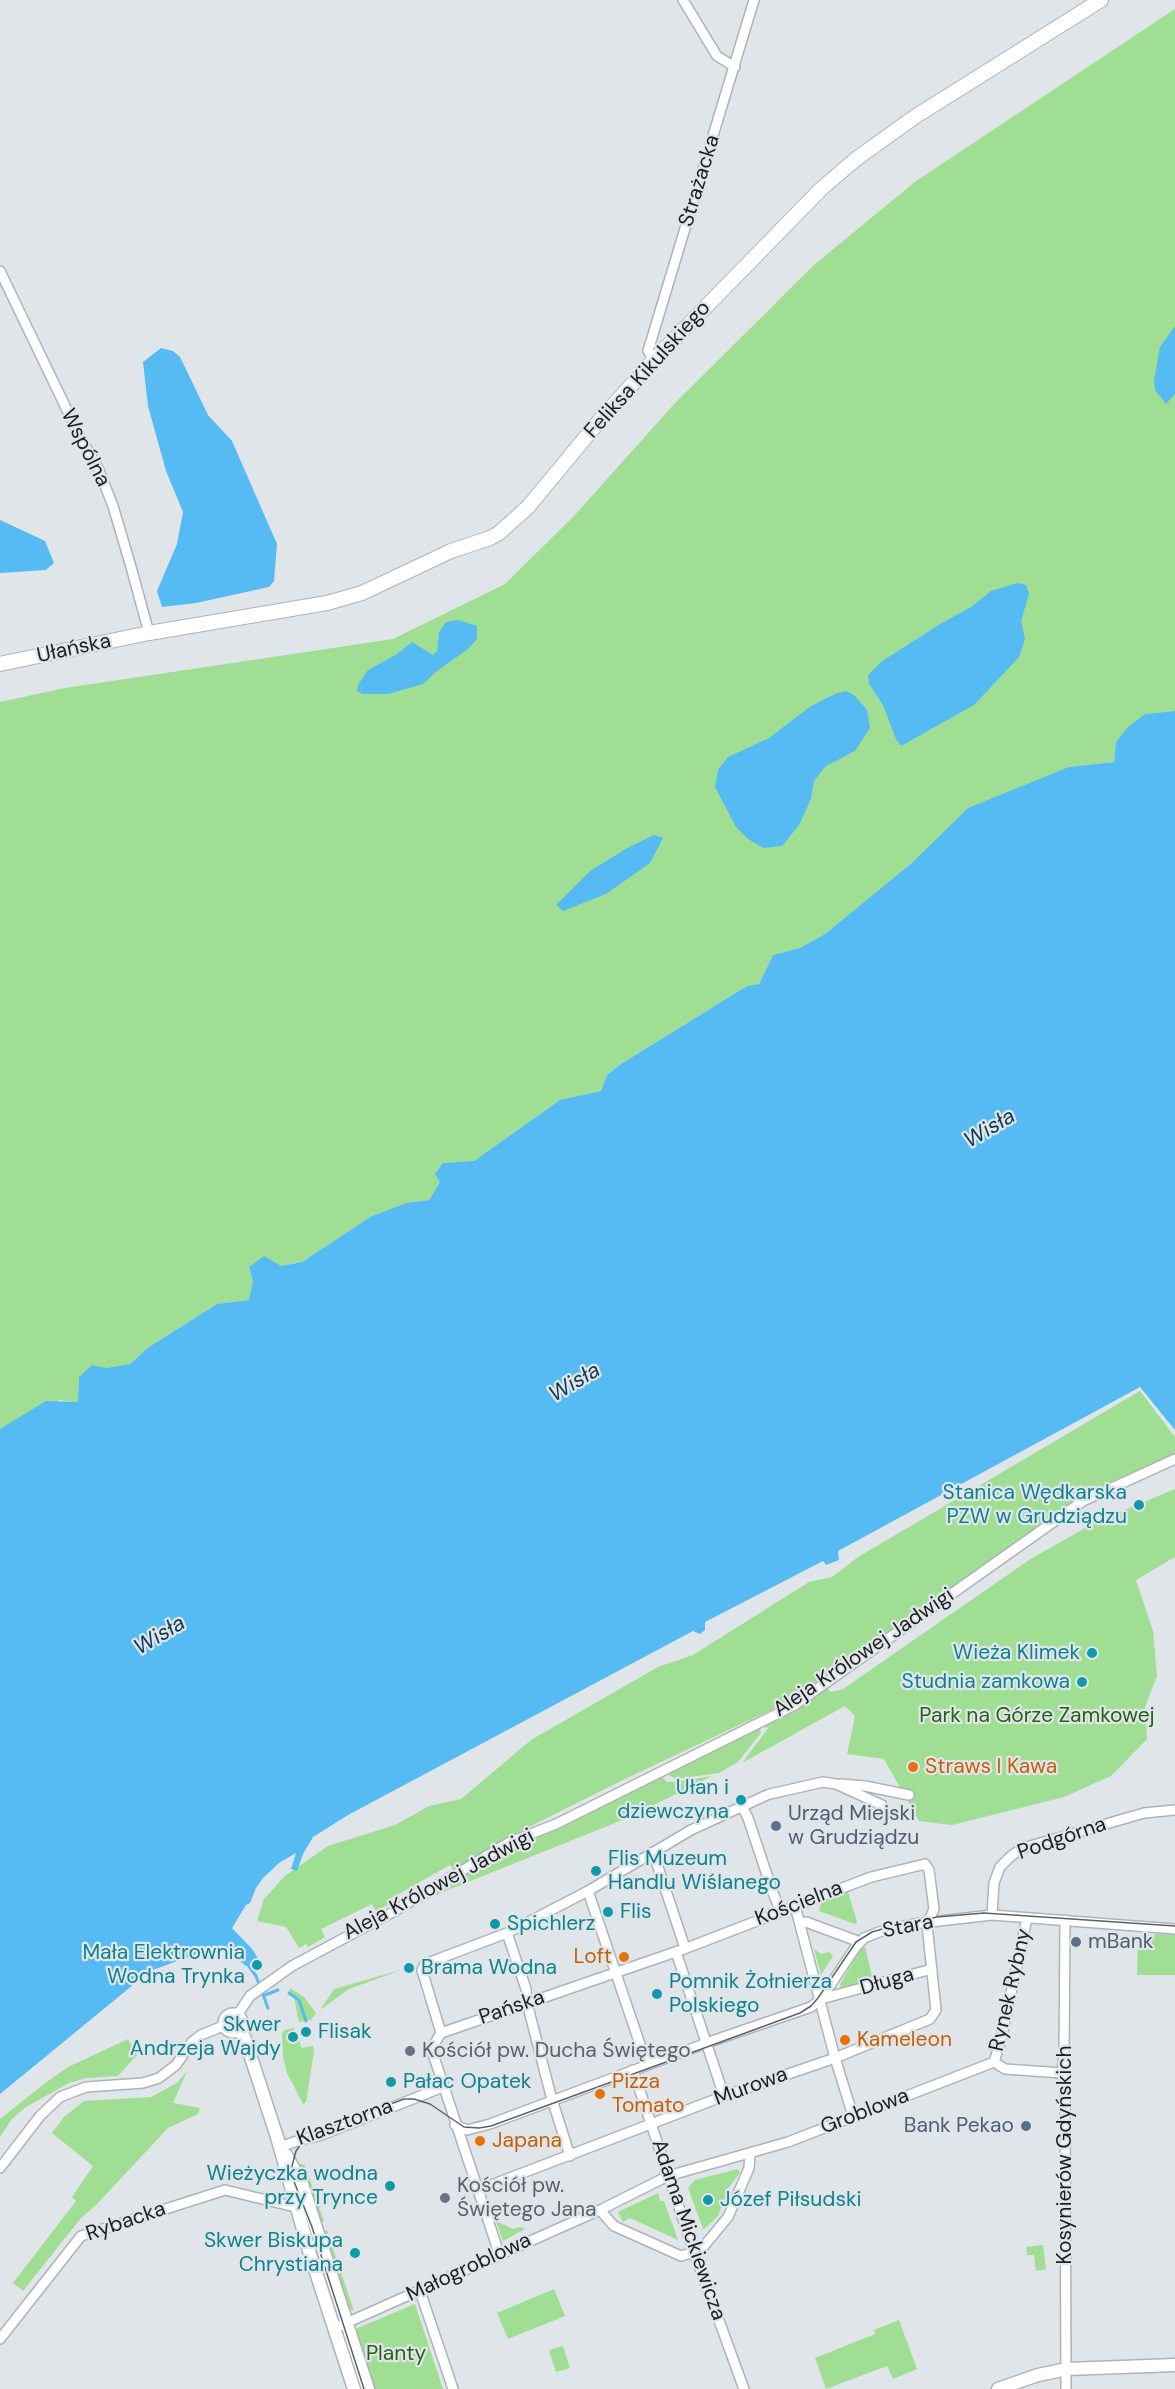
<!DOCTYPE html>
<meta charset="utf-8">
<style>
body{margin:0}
canvas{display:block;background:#e0e5e9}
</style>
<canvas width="1175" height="2389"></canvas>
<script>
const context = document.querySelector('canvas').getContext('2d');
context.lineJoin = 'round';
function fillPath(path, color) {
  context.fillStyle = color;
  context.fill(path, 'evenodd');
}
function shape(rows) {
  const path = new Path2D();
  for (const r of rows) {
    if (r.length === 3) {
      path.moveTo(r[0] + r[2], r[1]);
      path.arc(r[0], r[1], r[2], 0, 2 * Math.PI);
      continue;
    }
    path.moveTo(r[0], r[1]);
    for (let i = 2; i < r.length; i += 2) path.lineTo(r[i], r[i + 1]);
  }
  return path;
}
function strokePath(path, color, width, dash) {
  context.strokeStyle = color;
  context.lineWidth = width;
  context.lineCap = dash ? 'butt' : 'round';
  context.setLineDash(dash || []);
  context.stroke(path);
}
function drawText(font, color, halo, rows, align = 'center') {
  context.font = font + ' "DM Sans",sans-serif';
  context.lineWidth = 4.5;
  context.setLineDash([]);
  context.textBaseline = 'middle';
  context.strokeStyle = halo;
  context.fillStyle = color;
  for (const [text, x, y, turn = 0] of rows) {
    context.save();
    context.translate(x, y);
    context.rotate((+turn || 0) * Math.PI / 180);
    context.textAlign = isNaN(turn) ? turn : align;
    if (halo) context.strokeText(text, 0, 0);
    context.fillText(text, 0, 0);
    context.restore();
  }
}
fillPath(shape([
 [1175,9,1175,711,1145,714,1116,742,1114,762,1069,767,913,862,825,934,800,948,773,955,759,984,747,986,621,1064,607,1075,601,1091,560,1100,474,1161,443,1163,440,1182,429,1200,406,1203,370,1217,302,1262,281,1266,253,1281,250,1300,217,1304,149,1347,130,1364,106,1368,79,1377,78,1403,60,1400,0,1429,0,702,65,688,393,639,505,584,574,516,675,403,814,265,916,181],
 [1140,1391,1175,1437,1175,1453,1099,1487,1054,1516,788,1702,625,1779,515,1834,454,1871,450,1865,388,1900,390,1904,376,1911,372,1904,321,1929,325,1937,308,1947,306,1944,299,1948,286,1927,257,1921,264,1899,285,1876,328,1846,395,1825,429,1806,461,1799,531,1740,658,1667,693,1655,809,1582,832,1577,858,1557],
 [1175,1489,1175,1557,1136,1580,1153,1631,1157,1676,1145,1707,1147,1739,1111,1776,1064,1797,952,1825,919,1821,884,1759,847,1754,855,1716,845,1706,742,1763,769,1727,765,1728,764,1725,826,1687,831,1692,843,1689,1032,1558,1096,1522],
 [760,1727,761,1733,738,1762,719,1773,676,1779,667,1774,704,1753],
 [712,1776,630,1817,443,1892,400,1913,500,1851,552,1829,662,1777,667,1782,675,1782],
 [848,1892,857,1922,855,1924,819,1911,821,1902],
 [1158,1934,1175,1935,1175,1975,1137,1975,1138,1938],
 [862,1947,865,1947,873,1980,841,1989,840,1984],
 [814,1949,821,1954,829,1952,833,1956,821,1975],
 [404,1969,349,1989,320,2010,334,1989],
 [290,1988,304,1997,316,2013,311,2020,299,2022,294,1998,288,1995],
 [294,2028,295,2038,299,2038,301,2048,313,2046,314,2052,306,2102,303,2104,287,2073,283,2057,282,2033,285,2030],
 [128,2039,137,2055,118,2076,87,2078,69,2083,26,2107,12,2119,0,2137,0,2119,44,2084,68,2067],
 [187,2071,173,2103,200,2108,198,2114,168,2128,97,2204,81,2218,23,2291,13,2283,76,2201,72,2197,93,2166,52,2133,64,2117,84,2101,151,2097,177,2083],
 [297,2163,305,2165,324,2221,317,2224],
 [738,2169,740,2173,729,2187,718,2216,704,2229,703,2229,688,2188,695,2180],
 [658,2193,660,2201,664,2201,678,2240,630,2218,623,2222,618,2212],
 [496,2221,513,2229,520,2227,525,2229,503,2241],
 [327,2230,354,2311,347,2307,320,2233],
 [1043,2245,1046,2269,1036,2271,1034,2255,1027,2255,1026,2247],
 [554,2289,565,2316,508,2339,497,2313],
 [415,2304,443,2389,372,2389,353,2330],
 [899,2320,917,2369,893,2379,887,2366,826,2389,815,2358,875,2334,874,2330],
 [563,2346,570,2368,556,2372,549,2350]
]), '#a0de94');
fillPath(shape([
 [1175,326,1175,394,1166,404,1155,390,1154,381,1160,347],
 [161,348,173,351,180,357,208,415,232,441,277,544,274,581,269,587,196,603,162,607,157,591,177,544,183,512,166,471,148,406,143,362],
 [0,520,45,541,54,563,46,570,0,573],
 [1017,583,1026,585,1029,594,1021,621,1025,639,1019,657,974,705,901,746,896,739,883,705,869,684,868,675,881,662,940,624,971,607,991,591],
 [458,620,477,626,477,639,468,649,437,671,423,684,388,694,363,694,357,691,358,685,368,670,397,654,412,642,433,655,437,651,439,632,446,622],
 [846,691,854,695,867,710,870,728,855,751,826,766,820,773,814,781,811,799,799,825,782,846,764,848,748,839,736,827,715,787,718,770,728,757,769,738,811,706,837,693],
 [1175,711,1175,1430,1140,1387,838,1551,839,1560,826,1565,823,1561,705,1622,705,1630,700,1634,693,1631,348,1815,313,1837,303,1854,297,1871,291,1869,296,1853,279,1863,263,1878,256,1888,250,1903,246,1905,232,1928,253,1950,258,1959,246,1966,221,1945,150,1971,0,2094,0,1429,46,1401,78,1402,79,1377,92,1365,106,1368,130,1364,149,1347,217,1304,249,1300,253,1281,249,1267,264,1256,281,1266,302,1262,370,1217,406,1203,429,1200,440,1182,435,1174,443,1163,474,1161,560,1100,601,1091,607,1075,621,1064,747,986,759,984,773,955,800,948,825,934,913,862,968,808,1069,767,1114,762,1116,742,1127,728,1145,714],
 [654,835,663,838,650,863,606,894,563,911,556,905,590,871,629,847]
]), '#56baf3');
strokePath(shape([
 [248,1965,256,1976,268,2008],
 [289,1993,299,2000,306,2021],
 [265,1995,278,1990]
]), '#56baf3', 3);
const minor = shape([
 [683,0,717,56,735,67],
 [0,271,80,437,98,468,113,506,131,567,149,633],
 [654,360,648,351,754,0],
 [841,1784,865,1786,909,1795],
 [770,1794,823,1782,836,1784,882,1805],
 [742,1806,748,1818,773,1893,781,1912],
 [653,1852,685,1948],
 [588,1891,647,2065],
 [795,1906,835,2058,853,2116],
 [992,1915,994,1883,1000,1867,1011,1856,1023,1848,1144,1813,1175,1810],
 [1065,1920,1064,2056,1062,2073,1065,2087,1066,2389],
 [800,1923,806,1922,860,1942],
 [507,1933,526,1989,527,2003,551,2096,570,2156],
 [676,1952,724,2096],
 [821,1999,855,1948,864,1938,879,1932,913,1924,992,1915,1175,1929],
 [233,2023,10],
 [238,2014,250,1996,292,1966,393,1912,508,1843,556,1824,793,1706,1083,1501,1175,1459],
 [441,2033,684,1949,871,1877,925,1864,929,1870,934,1909,927,1925,936,2010,930,2019,835,2058,724,2096,478,2190],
 [441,2033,422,1970,425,1964,507,1933,588,1891,691,1830,767,1795],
 [441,2033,433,2046,433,2054,499,2253],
 [994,2062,1001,2040,1027,1918],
 [994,2062,1005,2069,1062,2073],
 [633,2070,694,2252,744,2389],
 [455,2125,467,2130,490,2124,712,2041,811,2007,821,1999,932,1969],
 [280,2147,300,2140,319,2136,443,2087],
 [0,2168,40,2116,60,2097,86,2087,143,2083,159,2078,176,2065,192,2042,201,2035,223,2026],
 [600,2210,614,2226,681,2256,694,2252,704,2246,728,2217,749,2168,750,2154],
 [420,2291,453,2389],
 [335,2328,600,2210,668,2176,788,2142,994,2062],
 [0,2339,81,2236,225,2190,295,2207]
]);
const tertiary = shape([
 [240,2031,245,2039,277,2137,310,2254,354,2389],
 [286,2155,302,2184,368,2389],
 [998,2389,1038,2375,1067,2369,1175,2365]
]);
const secondary = shape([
 [0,664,149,633,327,603,362,593,451,551,490,538,499,533,528,507,600,420,654,360,821,189,856,159,916,116,1101,0]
]);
strokePath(minor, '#afb3b7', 12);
strokePath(tertiary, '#afb3b7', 15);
strokePath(secondary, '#afb3b7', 16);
strokePath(minor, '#fff', 9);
strokePath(tertiary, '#fff', 12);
strokePath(secondary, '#fff', 14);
strokePath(shape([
 [364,2389,312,2227,293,2179,292,2166,296,2151,305,2139,314,2133,404,2099,414,2099,430,2104,464,2127,479,2128,491,2126,800,2013,811,2006,818,1998,856,1942,872,1932,889,1927,937,1917,984,1913,1175,1926]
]), '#5e6163', 1.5);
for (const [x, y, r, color] of [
 [1139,1505,6,"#0f9aa8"],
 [1092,1653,6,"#0f9aa8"],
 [1082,1682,6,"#0f9aa8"],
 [913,1767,6,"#e8710a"],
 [741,1800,6,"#0f9aa8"],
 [776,1826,6,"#5c6f8a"],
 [596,1871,6,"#0f9aa8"],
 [608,1912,6,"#0f9aa8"],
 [495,1924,6,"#0f9aa8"],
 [1076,1942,6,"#5c6f8a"],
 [624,1957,6,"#e8710a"],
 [257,1965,6,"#0f9aa8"],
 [409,1968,6,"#0f9aa8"],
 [657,1994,6,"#0f9aa8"],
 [306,2032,6,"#0f9aa8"],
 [293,2037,6,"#0f9aa8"],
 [845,2040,6,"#e8710a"],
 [410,2051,6,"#6b7280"],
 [391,2082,6,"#0f9aa8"],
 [600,2094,6,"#e8710a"],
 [1026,2126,6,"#5c6f8a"],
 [480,2141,6,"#e8710a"],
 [390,2186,6,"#0f9aa8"],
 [445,2198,6,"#6b7280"],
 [708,2200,6,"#0f9aa8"],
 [355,2253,6,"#0f9aa8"]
]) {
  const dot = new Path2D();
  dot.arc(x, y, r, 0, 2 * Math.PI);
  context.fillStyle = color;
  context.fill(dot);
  strokePath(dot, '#e0e5e9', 2);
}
drawText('21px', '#1e1f21', '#e0e5e9', [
 ["Strażacka",700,181,-73],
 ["Feliksa Kikulskiego",648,370,-48],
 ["Wspólna",85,448,63],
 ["Ułańska",74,649,-12],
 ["Aleja Królowej Jadwigi",864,1653,-34],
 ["Podgórna",1062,1839,-19],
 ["Aleja Królowej Jadwigi",439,1885,-28],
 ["Kościelna",799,1904,-21],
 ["Stara",908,1927,-11],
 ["Długa",887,1982,-16],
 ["Rynek Rybny",1011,1990,-77],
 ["Pańska",512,2008,-19],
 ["Murowa",751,2087,-20],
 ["Groblowa",865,2112,-21],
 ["Klasztorna",345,2123,-20],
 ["Kosynierów Gdyńskich",1065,2155,-90],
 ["Rybacka",126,2222,-19],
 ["Adama Mickiewicza",688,2230,71],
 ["Małogroblowa",469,2268,-25]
]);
drawText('21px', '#0d838f', '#e0e5e9', [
 ["Stanica Wędkarska",1127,1493],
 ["PZW w Grudziądzu",1127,1517],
 ["Wieża Klimek",1080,1653],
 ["Studnia zamkowa",1070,1682],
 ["Ułan i",729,1788],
 ["dziewczyna",729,1812],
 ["Flis Muzeum",608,1859,"left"],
 ["Handlu Wiślanego",608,1883,"left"],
 ["Flis",620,1912,"left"],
 ["Spichlerz",507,1924,"left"],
 ["Mała Elektrownia",245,1953],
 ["Wodna Trynka",245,1977],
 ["Brama Wodna",421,1968,"left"],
 ["Pomnik Żołnierza",669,1982,"left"],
 ["Polskiego",669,2006,"left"],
 ["Skwer",281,2025],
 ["Andrzeja Wajdy",281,2049],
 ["Flisak",318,2032,"left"],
 ["Pałac Opatek",403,2082,"left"],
 ["Wieżyczka wodna",378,2174],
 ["przy Trynce",378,2198],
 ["Józef Piłsudski",720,2200,"left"],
 ["Skwer Biskupa",343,2241],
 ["Chrystiana",343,2265]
], 'right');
drawText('21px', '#256218', '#e0e5e9', [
 ["Park na Górze Zamkowej",1037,1716],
 ["Planty",396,2354]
]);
drawText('21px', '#c56008', '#e0e5e9', [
 ["Straws I Kawa",925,1767],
 ["Loft",612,1957,"right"],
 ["Kameleon",857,2040],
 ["Pizza",612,2082],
 ["Tomato",612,2106],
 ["Japana",492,2141]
], 'left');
drawText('21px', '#4e5e75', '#e0e5e9', [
 ["Urząd Miejski",788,1814],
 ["w Grudziądzu",788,1838],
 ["mBank",1088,1942],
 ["Bank Pekao",1014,2126,"right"]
], 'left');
drawText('21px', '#5b616d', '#e0e5e9', [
 ["Kościół pw. Ducha Świętego",422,2051],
 ["Kościół pw.",457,2186],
 ["Świętego Jana",457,2210]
], 'left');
drawText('italic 22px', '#103b53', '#e0e5e9', [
 ["Wisła",990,1129,-31],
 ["Wisła",575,1383,-31],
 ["Wisła",160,1636,-31]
]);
</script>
